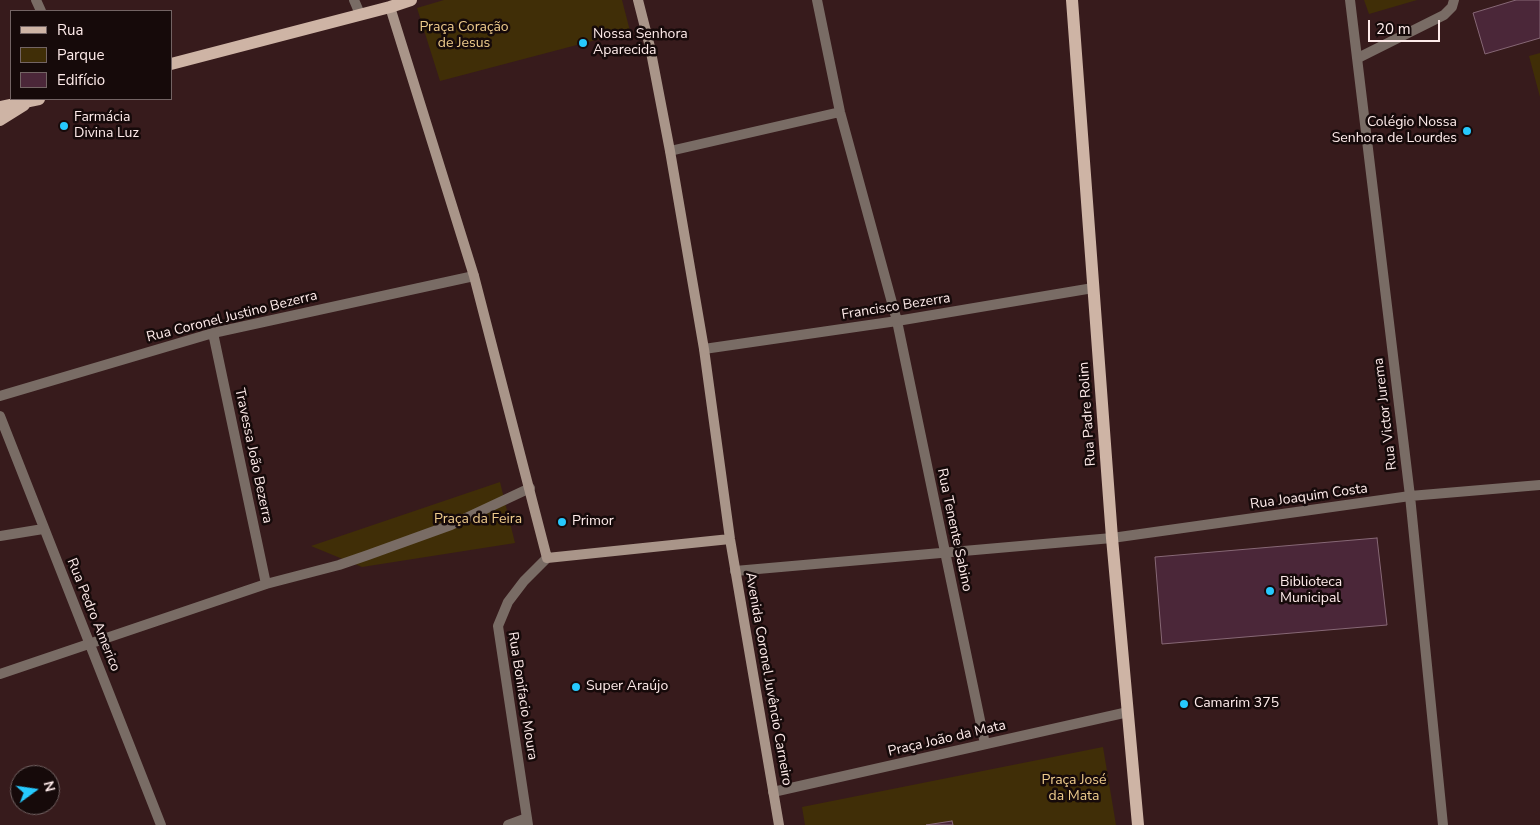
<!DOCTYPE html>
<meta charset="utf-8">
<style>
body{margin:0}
#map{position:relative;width:1540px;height:825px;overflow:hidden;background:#371b1c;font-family:"Nunito Sans",sans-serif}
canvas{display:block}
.legend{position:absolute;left:10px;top:10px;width:162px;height:90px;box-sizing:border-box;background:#160a0a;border:1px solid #736464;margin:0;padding:6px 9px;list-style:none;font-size:15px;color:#feebea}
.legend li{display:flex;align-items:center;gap:10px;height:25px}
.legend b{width:25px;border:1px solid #736464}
.north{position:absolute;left:10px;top:765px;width:50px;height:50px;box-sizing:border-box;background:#160a0a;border:1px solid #736464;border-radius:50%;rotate:76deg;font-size:14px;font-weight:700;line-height:20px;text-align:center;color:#feebea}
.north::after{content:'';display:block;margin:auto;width:18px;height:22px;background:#26c9fe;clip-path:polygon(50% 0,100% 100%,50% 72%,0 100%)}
.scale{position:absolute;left:1368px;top:20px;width:72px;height:22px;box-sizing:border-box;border:2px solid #feebea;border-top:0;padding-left:6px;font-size:15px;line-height:18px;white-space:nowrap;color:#feebea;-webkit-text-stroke:4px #160a0a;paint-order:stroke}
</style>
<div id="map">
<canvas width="1540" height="825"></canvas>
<ul class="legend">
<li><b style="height:6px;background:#ceb4a5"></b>Rua</li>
<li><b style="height:14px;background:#402e07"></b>Parque</li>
<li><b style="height:14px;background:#4b2739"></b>Edifício</li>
</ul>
<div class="north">N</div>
<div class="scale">20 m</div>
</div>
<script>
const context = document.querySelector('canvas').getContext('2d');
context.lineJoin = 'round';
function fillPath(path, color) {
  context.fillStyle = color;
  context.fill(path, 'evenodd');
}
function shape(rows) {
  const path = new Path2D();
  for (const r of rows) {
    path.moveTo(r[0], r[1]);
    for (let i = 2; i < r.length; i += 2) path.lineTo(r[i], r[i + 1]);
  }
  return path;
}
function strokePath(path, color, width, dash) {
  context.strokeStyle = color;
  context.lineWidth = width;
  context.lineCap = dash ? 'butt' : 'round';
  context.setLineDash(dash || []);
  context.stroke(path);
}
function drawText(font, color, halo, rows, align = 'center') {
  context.font = font + ' "Nunito Sans",sans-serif';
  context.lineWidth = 5;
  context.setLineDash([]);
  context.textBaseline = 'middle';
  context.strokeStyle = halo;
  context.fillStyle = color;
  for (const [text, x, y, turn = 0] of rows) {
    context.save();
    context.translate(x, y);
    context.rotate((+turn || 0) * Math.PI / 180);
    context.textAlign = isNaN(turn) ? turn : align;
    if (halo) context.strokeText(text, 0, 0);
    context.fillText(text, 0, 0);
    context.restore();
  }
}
fillPath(shape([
 [444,0,622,0,630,31,440,81,417,8],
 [1364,0,1417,0,1369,14],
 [1540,53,1540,97,1529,56],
 [500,482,515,543,362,567,311,546],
 [1103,747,1116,825,805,825,802,807]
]), '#402e07');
const building = shape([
 [1516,0,1540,0,1540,38,1485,54,1473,13,1516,0],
 [1377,538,1387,625,1162,644,1155,557,1377,538],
 [952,821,953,825,926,825,952,821]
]);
fillPath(building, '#4b2739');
strokePath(building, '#876876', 1);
strokePath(shape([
 [1358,58,1444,15,1452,7,1454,0]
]), '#796c65', 10);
strokePath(shape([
 [36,0,41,11],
 [354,0,360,14],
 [817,0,840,112,897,321,985,744],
 [1350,0,1410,496,1443,825],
 [670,151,840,112],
 [213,333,266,584],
 [704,349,897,321,1093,288],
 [0,396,213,333,474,276],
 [0,416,161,825],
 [0,536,43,529],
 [735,571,1112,538,1410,496,1540,485],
 [0,674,266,584,339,565,368,555,451,525,530,488],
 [773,792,1128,712],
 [508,825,527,818],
 [528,825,498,626,508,602,524,581,547,558]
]), '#796c65', 10);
strokePath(shape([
 [638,0,650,47,670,151,704,349,730,539,779,825],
 [390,7,474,276,547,558,730,539]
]), '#a99589', 10);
strokePath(shape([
 [1072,0,1112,538,1138,825],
 [171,64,390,7,411,0],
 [0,107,39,99],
 [0,120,24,105]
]), '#ceb4a5', 12);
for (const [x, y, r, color] of [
 [583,43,5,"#26c9fe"],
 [64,126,5,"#26c9fe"],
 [1467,131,5,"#26c9fe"],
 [562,522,5,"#26c9fe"],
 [1270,591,5,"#26c9fe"],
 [576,687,5,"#26c9fe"],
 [1184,704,5,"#26c9fe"]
]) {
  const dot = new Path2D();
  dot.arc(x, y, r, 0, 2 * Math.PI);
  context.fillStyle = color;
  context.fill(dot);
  strokePath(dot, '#160a0a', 2);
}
drawText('14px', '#eecb8c', '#160a0a', [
 ["Praça Coração",464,28],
 ["de Jesus",464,44],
 ["Praça da Feira",478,520],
 ["Praça José",1074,781],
 ["da Mata",1074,797]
]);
drawText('14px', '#feebea', '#160a0a', [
 ["Nossa Senhora",593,35],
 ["Aparecida",593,51],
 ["Farmácia",74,118],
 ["Divina Luz",74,134],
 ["Colégio Nossa",1457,123,"right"],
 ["Senhora de Lourdes",1457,139,"right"],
 ["Primor",572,522],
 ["Biblioteca",1280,583],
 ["Municipal",1280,599],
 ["Super Araújo",586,687],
 ["Camarim 375",1194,704]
], 'left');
drawText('14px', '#feebea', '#160a0a', [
 ["Francisco Bezerra",896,307,-9],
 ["Rua Coronel Justino Bezerra",232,317,-14],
 ["Rua Padre Rolim",1088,414,-94],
 ["Rua Victor Jurema",1386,414,-97],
 ["Travessa João Bezerra",253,456,78],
 ["Rua Joaquim Costa",1309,497,-8],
 ["Rua Tenente Sabino",954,530,78],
 ["Rua Pedro Americo",93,615,68],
 ["Avenida Coronel Juvêncio Carneiro",768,679,80],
 ["Rua Bonifacio Moura",522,696,81],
 ["Praça João da Mata",947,739,-13]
]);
</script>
